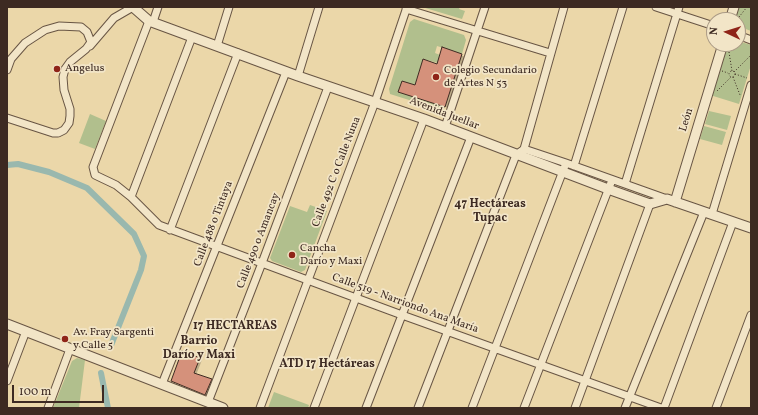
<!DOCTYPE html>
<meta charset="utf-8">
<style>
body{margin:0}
#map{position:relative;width:758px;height:415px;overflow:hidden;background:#ebd7a9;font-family:Vollkorn,serif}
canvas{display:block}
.frame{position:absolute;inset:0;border:8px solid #3d2a22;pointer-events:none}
.north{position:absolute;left:706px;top:12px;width:40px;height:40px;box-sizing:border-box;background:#f2e5c7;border:1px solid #aa9a85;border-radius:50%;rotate:274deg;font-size:11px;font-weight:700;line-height:16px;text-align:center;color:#3d2a22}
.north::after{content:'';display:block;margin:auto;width:14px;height:18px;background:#8f2418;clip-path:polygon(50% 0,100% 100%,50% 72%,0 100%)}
.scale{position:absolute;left:12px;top:385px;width:92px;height:18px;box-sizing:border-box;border:2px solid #3d2a22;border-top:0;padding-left:5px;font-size:12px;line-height:14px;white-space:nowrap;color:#3d2a22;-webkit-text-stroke:3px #f2e5c7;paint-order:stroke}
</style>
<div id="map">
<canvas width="758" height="415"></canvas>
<div class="frame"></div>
<div class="north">N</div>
<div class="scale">100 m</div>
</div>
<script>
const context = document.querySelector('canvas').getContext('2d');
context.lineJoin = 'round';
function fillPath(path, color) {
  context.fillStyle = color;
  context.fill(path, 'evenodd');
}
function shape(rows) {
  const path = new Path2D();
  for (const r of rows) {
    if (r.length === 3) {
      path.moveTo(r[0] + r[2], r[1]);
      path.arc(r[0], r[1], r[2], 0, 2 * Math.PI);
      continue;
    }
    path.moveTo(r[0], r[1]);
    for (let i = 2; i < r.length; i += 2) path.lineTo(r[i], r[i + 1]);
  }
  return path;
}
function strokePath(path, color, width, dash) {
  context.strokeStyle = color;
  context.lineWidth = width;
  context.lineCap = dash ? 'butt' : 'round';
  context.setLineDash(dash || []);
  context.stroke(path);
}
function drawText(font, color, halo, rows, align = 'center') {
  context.font = font + ' Vollkorn,serif';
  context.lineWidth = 3.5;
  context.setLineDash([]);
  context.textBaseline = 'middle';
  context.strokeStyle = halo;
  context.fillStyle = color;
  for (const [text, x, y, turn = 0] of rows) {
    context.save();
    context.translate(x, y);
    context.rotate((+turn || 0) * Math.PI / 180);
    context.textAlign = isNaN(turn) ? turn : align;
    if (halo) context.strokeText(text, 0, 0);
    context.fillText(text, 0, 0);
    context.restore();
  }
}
fillPath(shape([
 [422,7,460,7,459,9,465,11,462,19],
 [737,7,751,7,751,31,738,26,738,20,734,20],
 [414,19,464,35,466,40,462,54,437,46,435,53,440,55,438,63,423,59,415,85,402,81,398,92,445,107,441,110,390,94,389,89,410,22],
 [738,41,751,45,751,65,739,104,710,95,725,44,738,44],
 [709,111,731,116,727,130,705,124],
 [90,114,106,121,95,149,79,143],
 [704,126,726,132,722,145,700,139],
 [310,205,327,211,305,270,301,272,272,261,270,258,290,206,307,212],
 [77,358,85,360,79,408,53,408,72,361],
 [274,392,309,405,308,408,268,408]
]), '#b1bf8d');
fillPath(shape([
 [461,55,465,57,448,108,403,93,415,86,438,65],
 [200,359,202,360,196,375,213,381,208,395,175,382]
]), '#0003');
strokePath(shape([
 [7,165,18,164,49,172,87,188,134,234,144,256,141,270,110,348],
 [101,373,108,408]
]), '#99b8ae', 6);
const building = shape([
 [442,47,462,54,445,107,398,92,402,81,415,85,423,59,437,64,442,47],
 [182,351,200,358,194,373,212,379,205,395,171,381,182,351]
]);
fillPath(building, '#d5917b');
strokePath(building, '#3d2a22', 1);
const minor = shape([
 [656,7,714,26],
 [406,9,550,53],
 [149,21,93,167,95,175,116,185,131,197,159,225,402,315,661,408],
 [153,22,158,7],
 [738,35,751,40],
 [90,46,114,18,133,7],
 [217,46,229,7],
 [7,70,11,59,25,43,45,30,59,26,81,27,87,32,91,42,86,49,70,62,65,69,63,77,64,90,70,109,70,116,69,123,64,130,58,133,53,133,7,118],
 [298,76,319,7],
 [445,127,485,7],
 [524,149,566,163,667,199],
 [524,149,564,7],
 [574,166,623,7],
 [625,184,679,7],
 [131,197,192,37],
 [712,214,751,85],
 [170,230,238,53],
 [7,381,26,331],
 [162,384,286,72],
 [208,402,262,263,328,87],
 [48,408,70,349],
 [260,408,375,102,407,7],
 [314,408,424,119],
 [366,408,471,137],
 [418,408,516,155,524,149],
 [472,408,566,163],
 [524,408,612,180],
 [575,408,650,204],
 [625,408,704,212],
 [664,408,733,222],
 [716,408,751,315]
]);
const tertiary = shape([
 [133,7,149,21,298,76,424,119,608,189,650,204,667,199,751,228],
 [730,20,734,7],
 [675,202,723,44],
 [7,324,223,408]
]);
strokePath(minor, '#685544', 9);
strokePath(tertiary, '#685544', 11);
strokePath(shape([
 [739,17,747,7],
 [729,52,732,71],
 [722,71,728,73],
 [732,74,3],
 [734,72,751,55],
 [735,74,747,78],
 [733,77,740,95],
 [717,91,731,77]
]), '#3d2a22', 1, [1, 2]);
strokePath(minor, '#f2e5c7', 7);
strokePath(tertiary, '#f2e5c7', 9);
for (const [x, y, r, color] of [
 [57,69,4,"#8f2418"],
 [436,77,4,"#8f2418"],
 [292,255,4,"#8f2418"],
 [65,339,4,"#8f2418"]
]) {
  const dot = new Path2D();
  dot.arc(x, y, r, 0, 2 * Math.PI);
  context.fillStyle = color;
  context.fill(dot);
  strokePath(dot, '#f2e5c7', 1.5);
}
drawText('11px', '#3d2a22', '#f2e5c7', [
 ["Angelus",65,69],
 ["Colegio Secundario",444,71],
 ["de Artes N 53",444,84],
 ["Cancha",300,249],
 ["Darío y Maxi",300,262],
 ["Av. Fray Sargenti",73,333],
 ["y Calle 5",73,346]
], 'left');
drawText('11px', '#3d2a22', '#f2e5c7', [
 ["Avenida Juellar",444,114,21],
 ["León",687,120,-73],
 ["Calle 492 C o Calle Nuna",337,172,-69],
 ["Calle 488 o Tintaya",214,224,-69],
 ["Calle 490 o Amancay",259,241,-69],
 ["Calle 519 - Narriondo Ana María",405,304,20]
]);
drawText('bold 12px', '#3d2a22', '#f2e5c7', [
 ["47 Hectáreas",490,205],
 ["Tupac",490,219],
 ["17 HECTAREAS",235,327],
 ["Barrio",199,342],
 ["Darío y Maxi",199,356],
 ["ATD 17 Hectáreas",327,365]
]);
</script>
